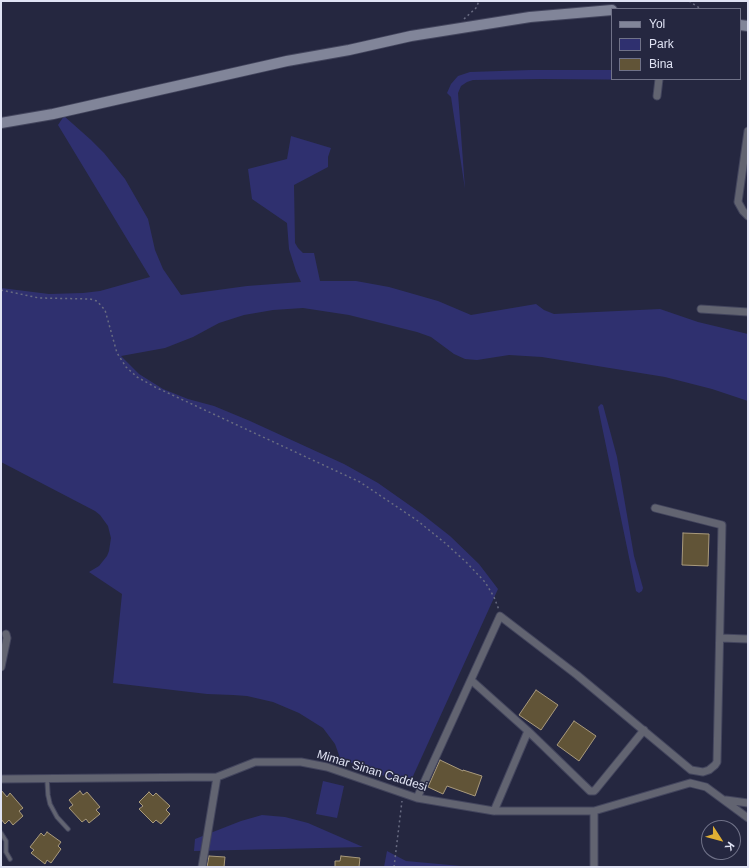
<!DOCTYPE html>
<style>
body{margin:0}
#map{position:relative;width:749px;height:868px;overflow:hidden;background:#252740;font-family:Helvetica,sans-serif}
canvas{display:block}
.frame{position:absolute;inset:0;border:2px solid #e0e3f4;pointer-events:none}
.legend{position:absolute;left:611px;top:8px;width:130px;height:72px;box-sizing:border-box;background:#252740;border:1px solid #707288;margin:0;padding:5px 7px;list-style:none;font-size:12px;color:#e0e3f4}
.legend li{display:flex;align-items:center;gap:8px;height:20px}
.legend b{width:20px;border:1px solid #707288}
.north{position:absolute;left:701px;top:820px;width:40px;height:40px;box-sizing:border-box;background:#252740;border:1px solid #707288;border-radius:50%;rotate:126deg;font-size:11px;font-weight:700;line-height:16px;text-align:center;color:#e0e3f4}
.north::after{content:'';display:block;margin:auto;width:14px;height:18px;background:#e1af34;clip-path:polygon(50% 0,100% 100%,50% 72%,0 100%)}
</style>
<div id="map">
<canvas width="749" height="868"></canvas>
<div class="frame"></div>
<ul class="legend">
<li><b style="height:5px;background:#818599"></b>Yol</li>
<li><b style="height:11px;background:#2f306f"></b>Park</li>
<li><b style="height:11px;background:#615437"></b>Bina</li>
</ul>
<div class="north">K</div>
</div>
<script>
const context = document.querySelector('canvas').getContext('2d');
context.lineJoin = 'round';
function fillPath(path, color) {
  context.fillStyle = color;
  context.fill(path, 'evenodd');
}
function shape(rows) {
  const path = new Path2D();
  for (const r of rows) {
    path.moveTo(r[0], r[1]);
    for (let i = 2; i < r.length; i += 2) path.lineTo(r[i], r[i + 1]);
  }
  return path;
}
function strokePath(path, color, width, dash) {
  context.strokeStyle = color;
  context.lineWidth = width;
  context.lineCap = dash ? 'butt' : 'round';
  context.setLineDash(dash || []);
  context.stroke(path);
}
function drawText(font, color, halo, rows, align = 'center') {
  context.font = font + ' Helvetica,sans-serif';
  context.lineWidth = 3;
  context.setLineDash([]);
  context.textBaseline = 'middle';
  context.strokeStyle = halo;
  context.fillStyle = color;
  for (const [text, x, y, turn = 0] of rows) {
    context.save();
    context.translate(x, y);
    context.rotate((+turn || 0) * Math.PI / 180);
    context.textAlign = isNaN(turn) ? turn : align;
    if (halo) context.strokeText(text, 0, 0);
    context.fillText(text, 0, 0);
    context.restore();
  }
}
fillPath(shape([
 [531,70,612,70,612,79,665,79,665,80,542,79,473,80,467,82,461,86,458,93,465,189,451,97,447,93,451,84,458,76,470,72],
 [64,116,91,140,104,153,125,179,148,219,155,250,163,269,181,295,247,286,301,282,296,271,289,249,287,223,252,199,248,169,287,159,291,136,331,148,328,157,328,167,294,185,295,243,298,248,303,253,314,253,320,281,356,281,389,287,438,301,471,315,536,304,544,310,554,314,660,309,698,322,748,334,748,401,712,389,665,377,542,357,509,355,477,360,465,359,454,354,431,337,417,332,349,315,303,308,273,310,244,315,219,323,193,337,165,348,121,356,139,374,163,389,188,399,214,406,250,421,344,464,378,483,422,514,450,536,479,564,498,589,409,785,371,771,340,758,335,744,323,728,299,713,273,702,247,696,233,695,207,694,113,683,122,594,89,572,99,566,107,556,109,551,111,538,108,526,100,515,95,511,1,462,1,288,49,294,83,293,100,291,150,277,58,125],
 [601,404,603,405,617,457,634,556,643,588,642,591,639,593,636,591,598,407],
 [323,781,344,786,337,818,316,814],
 [262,815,285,817,308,823,363,847,194,851,195,839,241,821],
 [387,851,406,861,472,867,384,867]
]), '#2f306f');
const building = shape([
 [683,533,709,534,708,566,682,565,683,533],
 [536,690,558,705,541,730,519,715,536,690],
 [574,721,596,736,579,761,557,745,574,721],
 [440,760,463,771,463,770,482,776,475,796,447,786,443,794,428,787,440,760],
 [1,790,7,797,10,793,23,808,19,811,23,816,13,825,9,820,5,824,1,819,1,790],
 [80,791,83,795,87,792,100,807,96,810,100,814,89,823,86,819,82,822,69,808,73,805,69,800,80,791],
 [149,792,153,796,156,793,170,806,166,810,170,814,161,824,156,820,153,823,139,809,143,806,139,802,149,792],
 [47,832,61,842,58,846,61,849,51,863,47,860,45,864,31,853,34,850,30,847,41,833,44,836,47,832],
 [209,856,225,857,224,867,207,867,209,856],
 [341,856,360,858,359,867,335,867,335,861,340,861,341,856]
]);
fillPath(building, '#615437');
strokePath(building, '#a99a7c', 1);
const lane = shape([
 [47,779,48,795,50,804,57,817,68,829],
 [1,833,6,841,6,852,10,859]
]);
const street = shape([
 [657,96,659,79],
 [748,131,738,202,743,211,748,216],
 [701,309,748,312],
 [720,638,748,639],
 [1,667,7,638,6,634],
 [471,680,528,731,590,791,594,791,596,789,644,730],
 [1,779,217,777,255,762,301,762,327,767,417,798,494,811,594,811,690,783,706,787,748,818],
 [417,798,500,616,577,675,691,770,703,772,709,770,715,765,717,762,722,525,655,508],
 [726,800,748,803],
 [494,811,528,731],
 [594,811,594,867],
 [202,867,217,777]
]);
const secondary = shape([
 [740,25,748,26],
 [1,123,53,114,287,61,349,50,411,36,530,17,612,10]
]);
strokePath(lane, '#43455d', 5.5);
strokePath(street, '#43455d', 9);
strokePath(secondary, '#43455d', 12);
strokePath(shape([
 [689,1,701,9],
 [464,19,476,8,479,1],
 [1,290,39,298,90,299,97,301,105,310,117,353,126,367,137,377,155,387,360,482,418,521,445,543,466,562,485,582,494,597,499,610],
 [394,867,402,801]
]), '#686b81', 1.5, [2, 3]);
strokePath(lane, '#626471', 3.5);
strokePath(street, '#626471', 7);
strokePath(secondary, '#818599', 10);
drawText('12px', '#e0e3f4', '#252740', [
 ["Mimar Sinan Caddesi",372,771,17]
]);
</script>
